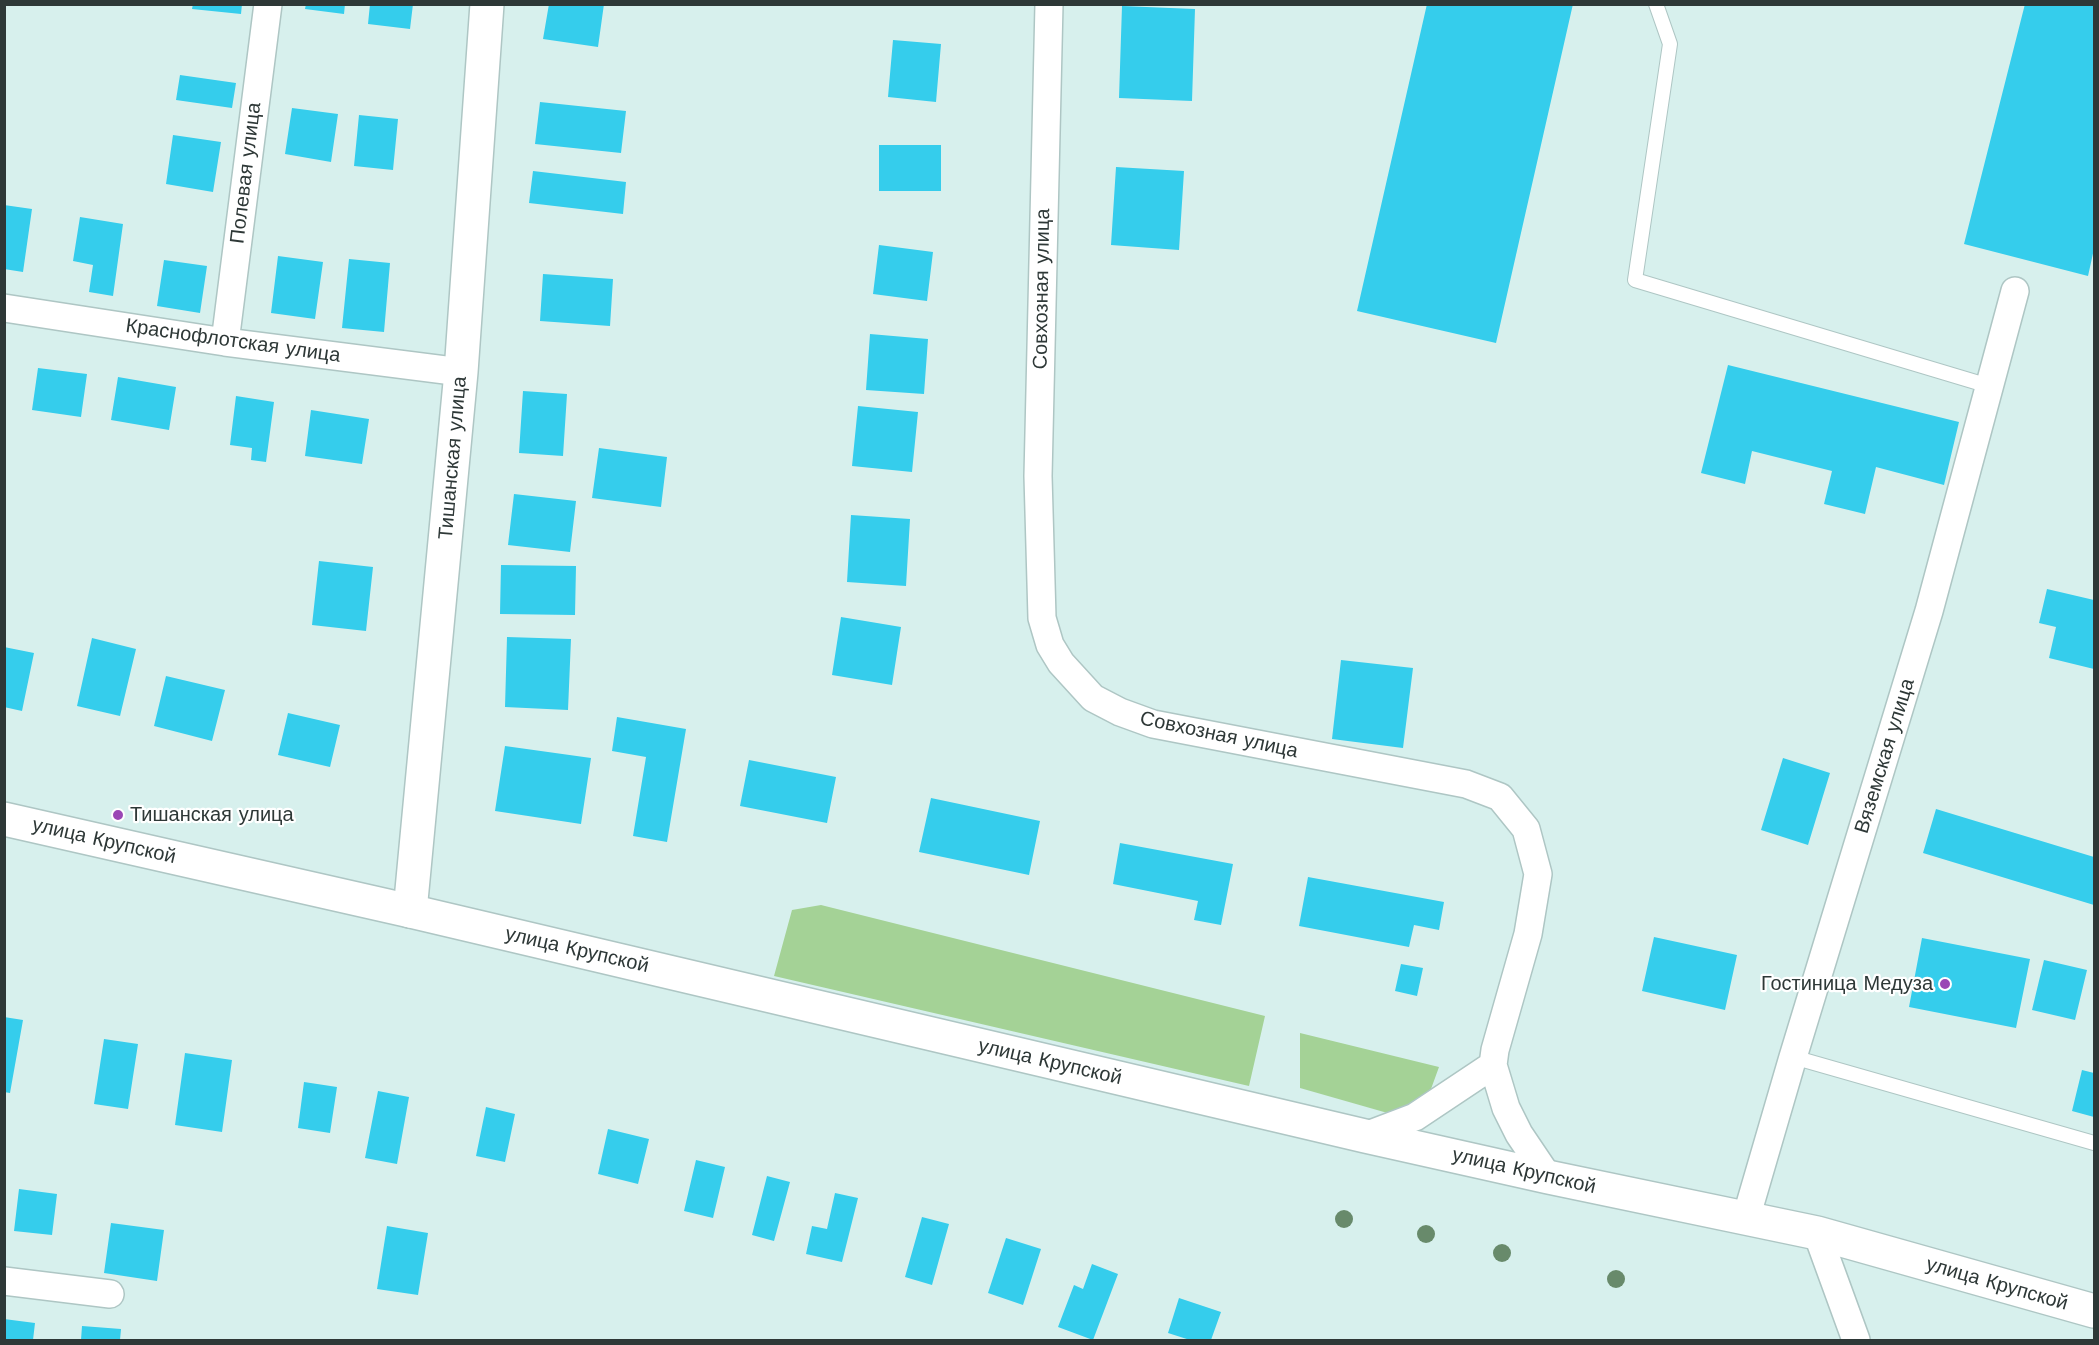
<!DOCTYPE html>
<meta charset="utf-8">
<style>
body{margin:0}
#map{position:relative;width:2099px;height:1345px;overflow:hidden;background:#d7f0ed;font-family:"Work Sans",sans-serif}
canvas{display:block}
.frame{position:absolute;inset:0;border:6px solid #2e3837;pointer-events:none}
</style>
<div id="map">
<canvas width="2099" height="1345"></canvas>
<div class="frame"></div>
</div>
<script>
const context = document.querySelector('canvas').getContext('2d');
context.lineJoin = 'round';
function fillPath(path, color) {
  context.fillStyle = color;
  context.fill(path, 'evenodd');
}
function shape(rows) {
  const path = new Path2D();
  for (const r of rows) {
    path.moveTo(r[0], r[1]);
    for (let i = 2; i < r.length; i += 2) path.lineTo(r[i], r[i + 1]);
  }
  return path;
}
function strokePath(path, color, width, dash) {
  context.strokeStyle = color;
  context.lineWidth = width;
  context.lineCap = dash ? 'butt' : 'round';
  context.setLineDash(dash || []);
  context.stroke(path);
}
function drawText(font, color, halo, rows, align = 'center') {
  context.font = font + ' "Work Sans",sans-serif';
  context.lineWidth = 4.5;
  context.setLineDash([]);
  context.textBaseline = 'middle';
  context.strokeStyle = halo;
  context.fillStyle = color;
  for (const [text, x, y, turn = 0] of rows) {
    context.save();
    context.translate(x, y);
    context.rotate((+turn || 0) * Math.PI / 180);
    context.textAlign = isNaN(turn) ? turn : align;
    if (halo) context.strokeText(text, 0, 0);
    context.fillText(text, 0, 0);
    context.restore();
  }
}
fillPath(shape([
 [821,905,1265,1016,1249,1086,774,976,792,910],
 [1300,1033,1439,1067,1419,1122,1300,1088]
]), '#a4d296');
fillPath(shape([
 [193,4,242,4,241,14,192,9],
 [306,4,345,4,344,14,305,9],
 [370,4,413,4,410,29,368,24],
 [549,4,604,4,598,47,543,39],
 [1427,4,1573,4,1496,343,1357,311],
 [2025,4,2094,4,2094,249,2088,276,1964,244],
 [1122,6,1195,9,1192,101,1119,98],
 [893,40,941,44,936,102,888,97],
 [180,75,236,83,232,108,176,100],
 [540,102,626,111,621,153,535,144],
 [292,108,338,114,331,162,285,154],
 [359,115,398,119,393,170,354,166],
 [173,135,221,142,213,192,166,184],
 [879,145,941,145,941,191,879,191],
 [1116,167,1184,171,1179,250,1111,245],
 [533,171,626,182,623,214,529,203],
 [4,205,32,209,23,272,4,269],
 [80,217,123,224,113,296,89,292,93,265,73,261],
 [879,245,933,252,927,301,873,294],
 [278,256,323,262,315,319,271,313],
 [349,259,390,263,384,332,342,328],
 [164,260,207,266,200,313,157,306],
 [543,274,613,279,610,326,540,321],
 [870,334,928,339,924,394,866,390],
 [1728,365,1959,422,1944,485,1876,467,1865,514,1824,504,1832,471,1752,451,1745,484,1701,473],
 [38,368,87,374,81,417,32,410],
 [118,377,176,387,169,430,111,420],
 [523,391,567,394,563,456,519,453],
 [236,396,274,402,266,462,251,460,252,448,230,445],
 [858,406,918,412,912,472,852,466],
 [311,410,369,419,362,464,305,456],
 [599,448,667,457,661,507,592,498],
 [514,494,576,501,570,552,508,545],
 [851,515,910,519,906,586,847,582],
 [319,561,373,567,366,631,312,625],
 [501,565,576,566,575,615,500,614],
 [2047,589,2094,600,2094,669,2049,658,2056,627,2039,623],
 [841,617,901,627,892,685,832,675],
 [507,637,571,639,568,710,505,707],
 [92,638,136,649,120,716,77,706],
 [4,647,34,653,22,711,4,707],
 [1341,660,1413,668,1403,748,1332,739],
 [166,676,225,690,212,741,154,726],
 [288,713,340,725,330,767,278,755],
 [617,717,686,729,667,842,633,836,646,757,612,751],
 [505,746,591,758,581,824,495,811],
 [1783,758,1830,773,1808,845,1761,830],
 [749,760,836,777,827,823,740,806],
 [931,798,1040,821,1029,875,919,852],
 [1936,809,2094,857,2094,905,1923,853],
 [1120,843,1233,864,1221,925,1194,920,1198,901,1113,884],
 [1308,877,1444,902,1439,930,1414,925,1409,947,1299,926],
 [1654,937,1737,955,1725,1010,1642,991],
 [1922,938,2030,959,2016,1028,1909,1007],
 [2044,960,2087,970,2075,1020,2032,1010],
 [1401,964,1423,968,1417,996,1395,991],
 [4,1017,23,1020,10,1093,4,1092],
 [104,1039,138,1044,128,1109,94,1104],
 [185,1053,232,1060,222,1132,175,1125],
 [2082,1070,2094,1073,2094,1117,2072,1111],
 [304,1082,337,1087,330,1133,298,1128],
 [378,1091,409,1097,397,1164,365,1158],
 [486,1107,515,1114,505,1162,476,1156],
 [608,1129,649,1139,638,1184,598,1174],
 [696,1160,725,1167,713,1218,684,1211],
 [767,1176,790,1182,774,1241,752,1235],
 [19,1189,57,1194,52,1235,14,1231],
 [835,1193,858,1198,842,1262,806,1254,812,1226,827,1229],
 [922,1217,949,1224,932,1285,905,1277],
 [111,1223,164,1230,157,1281,104,1273],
 [387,1226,428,1233,418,1295,377,1289],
 [1006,1238,1041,1249,1023,1305,988,1293],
 [1092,1264,1118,1274,1093,1340,1058,1327,1074,1285,1083,1289],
 [1179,1298,1221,1312,1211,1340,1190,1340,1168,1333],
 [4,1319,35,1323,33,1340,4,1340],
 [82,1326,121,1329,120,1340,81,1340]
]), '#35cdec');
const lane = shape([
 [1656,4,1670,44,1635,280,1989,386],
 [1793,1057,2094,1143]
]);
const street = shape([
 [1049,4,1038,476,1042,618,1050,645,1061,663,1093,698,1120,712,1153,724,1466,784,1500,797,1526,829,1538,874,1528,934,1495,1050,1493,1065,1506,1108,1519,1134,1548,1177],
 [4,308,225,342,461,372],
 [225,342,268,4],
 [1365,1136,1415,1117,1493,1065],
 [1746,1218,1793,1057,1929,611,2015,291],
 [1817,1233,1856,1340],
 [4,1281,110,1294]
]);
const secondary = shape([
 [410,911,461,372,487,4]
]);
const primary = shape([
 [4,819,410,911,1365,1136,1548,1177,1817,1233,2094,1311]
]);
strokePath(lane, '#aec6c4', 16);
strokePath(street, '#aec6c4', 30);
strokePath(secondary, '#aec6c4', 36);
strokePath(primary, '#aec6c4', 36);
strokePath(lane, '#fff', 14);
strokePath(street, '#fff', 27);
strokePath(secondary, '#fff', 33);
strokePath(primary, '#fff', 33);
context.fillStyle = '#688a6b';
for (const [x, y] of [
 [1344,1219],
 [1426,1234],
 [1502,1253],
 [1616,1279]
]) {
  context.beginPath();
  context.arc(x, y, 9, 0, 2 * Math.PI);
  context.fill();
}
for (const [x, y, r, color] of [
 [118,815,6,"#9a47b5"],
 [1945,984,6,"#9a47b5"]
]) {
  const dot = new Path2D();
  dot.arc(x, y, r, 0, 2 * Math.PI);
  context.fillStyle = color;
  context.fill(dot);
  strokePath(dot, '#fff', 2);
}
drawText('20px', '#2e3837', '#fff', [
 ["Полевая улица",246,173,-83],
 ["Совхозная улица",1042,289,-89],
 ["Краснофлотская улица",233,341,8],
 ["Тишанская улица",453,458,-85],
 ["Совхозная улица",1219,735,12],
 ["Вяземская улица",1885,756,-73],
 ["улица Крупской",104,841,13],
 ["улица Крупской",577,950,13],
 ["улица Крупской",1050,1062,13],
 ["улица Крупской",1524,1171,13],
 ["улица Крупской",1997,1284,16]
]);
drawText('20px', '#2e3837', '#fff', [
 ["Тишанская улица",130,815],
 ["Гостиница Медуза",1933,984,"right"]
], 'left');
</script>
